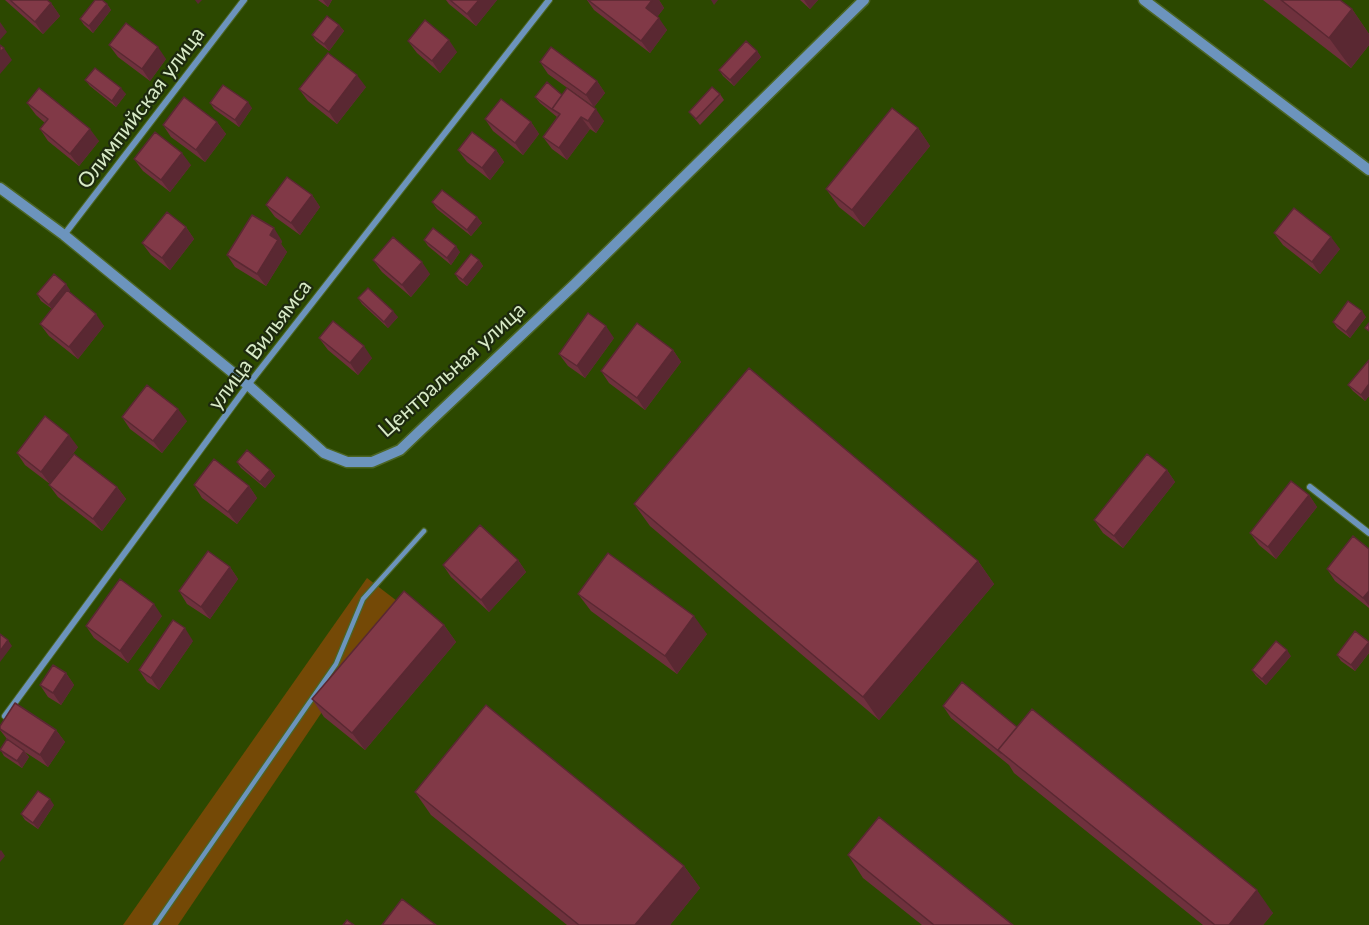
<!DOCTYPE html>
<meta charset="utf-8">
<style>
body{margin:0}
canvas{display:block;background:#2c4800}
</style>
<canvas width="1369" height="925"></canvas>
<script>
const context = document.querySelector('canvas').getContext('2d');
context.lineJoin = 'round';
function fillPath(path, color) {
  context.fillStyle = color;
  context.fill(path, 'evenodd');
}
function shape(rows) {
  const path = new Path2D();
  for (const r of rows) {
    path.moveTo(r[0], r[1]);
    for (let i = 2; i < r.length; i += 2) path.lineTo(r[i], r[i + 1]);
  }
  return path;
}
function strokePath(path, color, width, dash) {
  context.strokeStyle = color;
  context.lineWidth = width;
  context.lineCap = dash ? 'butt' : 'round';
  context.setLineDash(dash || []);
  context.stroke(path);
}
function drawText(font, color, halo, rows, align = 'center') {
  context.font = font + ' Lato,sans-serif';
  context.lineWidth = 4.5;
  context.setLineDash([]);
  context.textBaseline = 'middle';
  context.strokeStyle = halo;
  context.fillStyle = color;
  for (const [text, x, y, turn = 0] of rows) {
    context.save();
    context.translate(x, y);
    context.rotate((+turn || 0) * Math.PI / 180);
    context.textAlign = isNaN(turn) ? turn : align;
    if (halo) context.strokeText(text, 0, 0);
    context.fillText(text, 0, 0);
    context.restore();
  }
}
fillPath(shape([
 [367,578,397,601,178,925,123,925]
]), '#744906');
const service = shape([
 [155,925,336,664,363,599,424,531]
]);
const minor = shape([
 [64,235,244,0],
 [1310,487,1369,533],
 [5,716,248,385,549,0]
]);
const tertiary = shape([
 [1144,0,1369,170],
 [0,188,64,235,248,385,324,453,347,462,372,462,400,450,422,429,575,284,864,0]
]);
strokePath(service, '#4b6524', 7);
strokePath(minor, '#4b6524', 8);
strokePath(tertiary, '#4b6524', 13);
strokePath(service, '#6c94bd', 4.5);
strokePath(minor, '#6c94bd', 6);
strokePath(tertiary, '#6c94bd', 10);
fillPath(shape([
 [5,0,47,0,51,3,60,16,43,34],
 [318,0,332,0,328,7],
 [446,0,497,0,476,26,449,4],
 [587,0,659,0,664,8,657,17,667,30,650,53,594,10],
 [800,0,818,0,810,9],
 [1263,0,1340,0,1352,9,1369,34,1369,45,1351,68],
 [107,4,111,10,93,33,84,25,80,19],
 [339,25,344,31,329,51,316,41,312,35],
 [408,41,457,52,440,73,417,53],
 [109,45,166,59,150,81,118,57],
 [757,51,761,57,734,86,723,76,719,70],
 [540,62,597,81,605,93,594,107,548,74],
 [85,80,126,94,116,107,90,86],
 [366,87,337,124,308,101,299,89],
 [720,94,724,100,700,125,689,112],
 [562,95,604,121,596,133,590,129,567,160,552,149,543,137,557,117,540,103,535,97],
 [27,103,99,141,79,166,48,141,40,129,45,123,36,115],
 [210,103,252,108,239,127,214,109],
 [485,119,531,122,539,134,523,155,493,131],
 [217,122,226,134,205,162,171,137,163,125],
 [918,128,930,146,864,227,839,207,826,189],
 [458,150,496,150,504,162,490,180,467,162],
 [134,159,191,165,170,192,143,171],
 [312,195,320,207,300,235,275,217,266,205],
 [432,202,477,217,482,223,471,236,437,209],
 [186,227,194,239,170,270,151,255,142,243],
 [1274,233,1340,249,1320,274,1283,245],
 [424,240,460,252,451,265,428,246],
 [282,241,281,244,287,252,266,286,235,267,227,255],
 [373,260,430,274,411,297,382,272],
 [479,260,483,266,467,286,459,280,455,274],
 [70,290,69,292,104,326,78,359,49,336,40,324,52,309,41,301,37,294],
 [358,298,398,317,388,328,362,304],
 [1366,317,1350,338,1337,328,1333,322],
 [319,338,372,358,358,375,328,350],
 [614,338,585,378,568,366,559,354],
 [673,350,681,362,645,410,609,383,601,371],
 [1369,360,1369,396,1365,401,1353,391,1348,385],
 [122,417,187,421,162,453,130,429],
 [78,447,50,484,25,465,17,453],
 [237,462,270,470,275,476,265,488,241,468],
 [1167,470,1175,482,1123,548,1103,533,1094,520],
 [49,485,117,487,126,499,102,531,58,497],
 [194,485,249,486,257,498,237,524,202,498],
 [1309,495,1317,507,1276,559,1259,545,1250,533],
 [634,504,978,561,994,584,879,720,650,526],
 [1369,549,1369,608,1335,581,1327,569],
 [518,560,526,572,489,612,451,577,443,565],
 [230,567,238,579,210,619,187,604,179,591],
 [578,594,707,634,677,674,591,611],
 [162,616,128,663,94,638,86,626],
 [444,625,456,642,365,750,324,717,312,699],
 [1355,631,1369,643,1369,653,1355,671,1341,661,1337,655],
 [193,641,159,690,147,682,139,670],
 [1291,656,1266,685,1256,676,1252,670],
 [66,673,74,685,61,705,48,697,40,685],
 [943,706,1017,727,1273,913,1263,925,1203,925,1014,773,1009,765,951,718],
 [0,726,56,730,65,742,48,767,25,752,29,757,22,768,4,756,0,749,7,739,0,730],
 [415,792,684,866,700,888,670,925,567,925,431,815],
 [54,805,38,829,25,820,21,814],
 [848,855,1013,925,922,925,863,878]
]), '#6f313d');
fillPath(shape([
 [195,0,202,0,198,4],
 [323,0,332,0,328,7],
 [479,0,497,0,476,26,467,14],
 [652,0,659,0,664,8,655,20,646,8],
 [711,0,718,0,714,5],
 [804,0,818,0,810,9],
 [51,3,60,16,43,34,35,22],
 [107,4,111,10,93,33,89,26],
 [1352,9,1369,34,1369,45,1351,68,1329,38],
 [659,18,667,30,650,53,641,41],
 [0,22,7,32,0,40],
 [339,25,344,31,329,51,324,44],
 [449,40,457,52,440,73,432,61],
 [158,47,166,59,150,81,142,69],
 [4,48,12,60,0,74,0,52],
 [757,51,761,57,734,86,730,80],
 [357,75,366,87,337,124,329,112],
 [597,81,605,93,594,107,586,95],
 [121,88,126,94,116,107,112,101],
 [248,102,252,108,239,127,235,120],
 [596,109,604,121,596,133,588,121],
 [581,117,590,129,567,160,559,148],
 [217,122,226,134,205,162,196,150],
 [531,122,539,134,523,155,515,143],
 [918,128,930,146,864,227,852,210],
 [90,129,99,141,79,166,70,154],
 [496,150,504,162,490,180,482,168],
 [182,153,191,165,170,192,161,180],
 [312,195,320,207,300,235,291,223],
 [477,217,482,223,471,236,467,230],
 [186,227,194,239,170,270,162,258],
 [274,228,282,241,281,244,287,252,266,286,257,274,270,235],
 [1331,237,1340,249,1320,274,1312,262],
 [456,246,460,252,451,265,447,258],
 [479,260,483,266,467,286,463,280],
 [422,262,430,274,411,297,402,285],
 [66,284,70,290,53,311,49,305],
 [393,311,398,317,388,328,384,322],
 [1362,311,1366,317,1350,338,1346,332],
 [96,314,104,326,78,359,69,347],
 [606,326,614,338,585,378,577,366],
 [364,346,372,358,358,375,350,363],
 [673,350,681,362,645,410,637,398],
 [1369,384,1369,396,1365,401,1361,395],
 [178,409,187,421,162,453,153,441],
 [69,435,78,447,50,484,41,472],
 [270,470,275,476,265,488,260,482],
 [1167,470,1175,482,1123,548,1114,536],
 [249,486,257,498,237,524,228,512],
 [117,487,126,499,102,531,93,519],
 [1309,495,1317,507,1276,559,1268,547],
 [518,560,526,572,489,612,481,600],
 [978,561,994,584,879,720,863,697],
 [230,567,238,579,210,619,201,607],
 [1369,591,1369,606,1363,598],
 [154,604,162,616,128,663,120,651],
 [694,616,707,634,677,674,665,656],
 [444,625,456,642,365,750,352,733],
 [185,628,193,641,159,690,151,678],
 [8,640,12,646,0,662,0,651],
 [1369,642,1369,653,1355,671,1351,665],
 [1287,650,1291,656,1266,685,1262,679],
 [66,673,74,685,61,705,53,693],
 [56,730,65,742,48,767,40,755],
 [24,751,29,757,22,768,17,761],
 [50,799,54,805,38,829,33,823],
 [1,850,5,856,0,862,0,851],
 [684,866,700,888,670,925,635,925],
 [1257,890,1273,913,1263,925,1229,925]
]), '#5a2832');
const building = shape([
 [10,0,47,0,51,3,35,22,10,0],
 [95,0,102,0,107,4,89,26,80,19,95,0],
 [450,0,479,0,467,14,450,0],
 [588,0,652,0,646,8,659,18,641,41,588,0],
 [1281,0,1340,0,1352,9,1329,38,1281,0],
 [327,16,339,25,324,44,312,35,327,16],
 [425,20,449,40,432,61,408,41,425,20],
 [126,23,158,47,142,69,109,45,126,23],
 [746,41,757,51,730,80,719,70,746,41],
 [0,45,4,48,0,52,0,45],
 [551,47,597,81,586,95,540,62,551,47],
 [328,53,357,75,329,112,299,89,328,53],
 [95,68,121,88,112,101,85,80,95,68],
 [547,82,562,95,552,109,553,110,535,97,547,82],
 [223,85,248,102,235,120,210,103,223,85],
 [712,87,720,94,696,119,689,112,712,87],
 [39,88,90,129,70,154,40,129,48,119,27,103,39,88],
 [567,88,596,109,588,121,581,117,559,148,543,137,560,114,552,109,567,88],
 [184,97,217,122,196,150,163,125,184,97],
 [501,99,531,122,515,143,485,119,501,99],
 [892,108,918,128,852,210,826,189,892,108],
 [155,132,182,153,161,180,134,159,155,132],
 [472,132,496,150,482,168,458,150,472,132],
 [287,177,312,195,291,223,266,205,287,177],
 [442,190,477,217,467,230,432,202,442,190],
 [1294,208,1331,237,1312,262,1274,233,1294,208],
 [167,212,186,227,162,258,142,243,167,212],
 [252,215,274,228,270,235,278,240,257,274,227,255,252,215],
 [433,228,456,246,447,258,424,240,433,228],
 [393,237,422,262,402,285,373,260,393,237],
 [471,254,479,260,463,280,455,274,471,254],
 [54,274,66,284,49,305,37,294,54,274],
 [368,288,393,311,384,322,358,298,368,288],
 [67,290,96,314,69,347,40,324,67,290],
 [1348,301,1362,311,1346,332,1333,322,1348,301],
 [588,313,606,326,577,366,559,354,588,313],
 [333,321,364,346,350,363,319,338,333,321],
 [637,323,673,350,637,398,601,371,637,323],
 [1369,323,1369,331,1365,328,1369,323],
 [1369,360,1369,384,1361,395,1348,385,1369,360],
 [749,368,978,561,863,697,634,504,749,368],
 [147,385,178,409,153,441,122,417,147,385],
 [45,416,69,435,41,472,17,453,45,416],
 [247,450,270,470,260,482,237,462,247,450],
 [74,454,117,487,93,519,49,485,74,454],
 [1147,454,1167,470,1114,536,1094,520,1147,454],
 [214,459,249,486,228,512,194,485,214,459],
 [1291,481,1309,495,1268,547,1250,533,1291,481],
 [480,525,518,560,481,600,443,565,480,525],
 [1353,536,1369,549,1369,591,1363,598,1327,569,1353,536],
 [208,551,230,567,201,607,179,591,208,551],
 [608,553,694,616,665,656,578,594,608,553],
 [120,579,154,604,120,651,86,626,120,579],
 [404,591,444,625,352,733,312,699,404,591],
 [173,620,185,628,151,678,139,670,173,620],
 [1355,631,1369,642,1351,665,1337,655,1355,631],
 [0,634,8,640,0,651,0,634],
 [1276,641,1287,650,1262,679,1252,670,1276,641],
 [53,665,66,673,53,693,40,685,53,665],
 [962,682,1017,727,998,750,1001,753,943,706,962,682],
 [15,703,56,730,40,755,0,729,0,726,15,703],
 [486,705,684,866,635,925,579,925,415,792,486,705],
 [1032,709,1257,890,1229,925,1215,925,998,750,1032,709],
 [7,739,24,751,17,761,0,750,7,739],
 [38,791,50,799,33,823,21,814,38,791],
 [879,817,1013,925,934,925,848,855,879,817],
 [402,899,436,925,382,925,402,899],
 [347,920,354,925,343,925,347,920]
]);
fillPath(building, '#813947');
strokePath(building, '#5a2832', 1.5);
drawText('21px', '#d8eac7', '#1d2a0e', [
 ["Олимпийская улица",141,108,-53],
 ["улица Вильямса",260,345,-53],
 ["Центральная улица",452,370,-42]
]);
</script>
